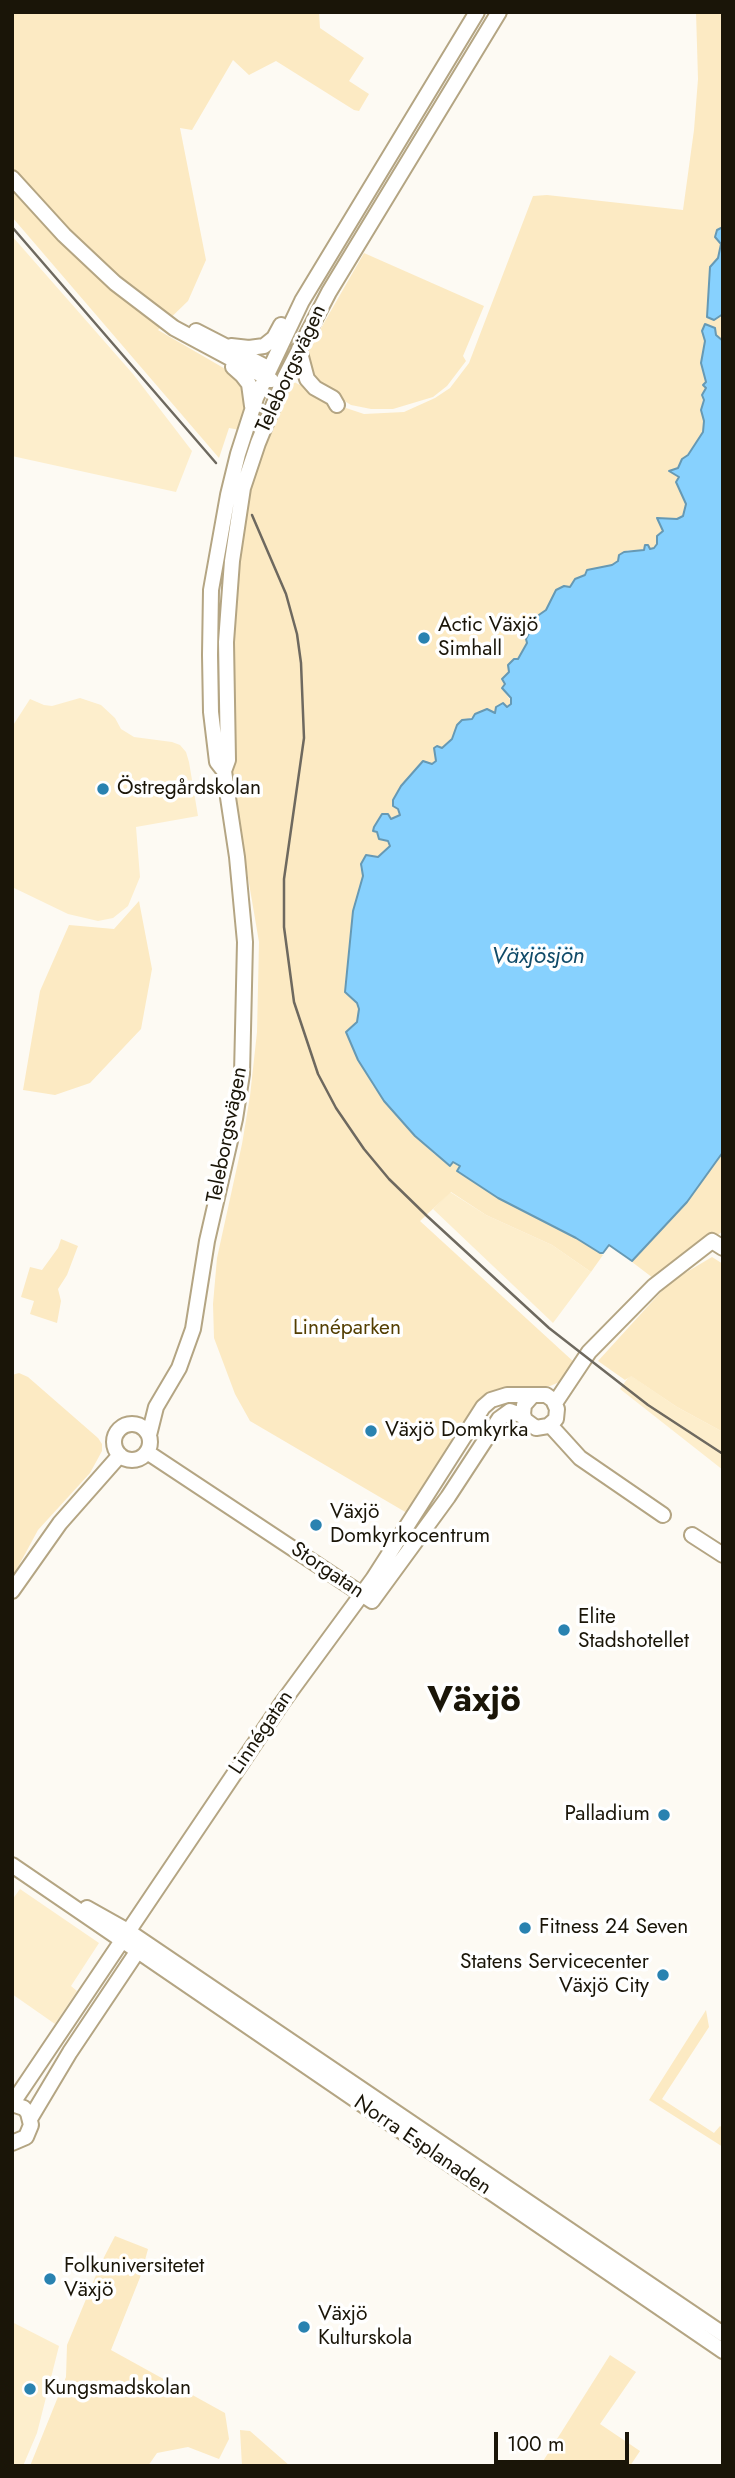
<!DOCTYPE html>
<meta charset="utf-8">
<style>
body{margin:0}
#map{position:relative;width:735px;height:2478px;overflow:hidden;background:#fdfaf3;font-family:Jost,sans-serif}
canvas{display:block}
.frame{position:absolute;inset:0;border:14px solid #1a1508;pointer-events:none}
.scale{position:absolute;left:494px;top:2432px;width:135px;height:32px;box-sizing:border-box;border:4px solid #1a1508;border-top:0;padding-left:9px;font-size:21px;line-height:24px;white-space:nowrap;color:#1a1508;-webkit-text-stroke:5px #fff;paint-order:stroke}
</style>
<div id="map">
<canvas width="735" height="2478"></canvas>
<div class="frame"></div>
<div class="scale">100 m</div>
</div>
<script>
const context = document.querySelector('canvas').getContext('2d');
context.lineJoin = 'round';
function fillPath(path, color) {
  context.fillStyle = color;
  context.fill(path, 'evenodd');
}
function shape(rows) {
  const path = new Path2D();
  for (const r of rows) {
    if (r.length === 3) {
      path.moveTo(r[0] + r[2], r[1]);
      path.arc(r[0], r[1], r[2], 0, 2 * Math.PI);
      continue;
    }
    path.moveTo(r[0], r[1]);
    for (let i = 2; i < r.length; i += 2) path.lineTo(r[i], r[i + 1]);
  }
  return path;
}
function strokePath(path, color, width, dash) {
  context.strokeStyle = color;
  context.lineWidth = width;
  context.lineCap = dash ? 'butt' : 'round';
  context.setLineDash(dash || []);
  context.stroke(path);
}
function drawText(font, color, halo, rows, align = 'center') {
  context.font = font + ' Jost,sans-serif';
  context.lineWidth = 7;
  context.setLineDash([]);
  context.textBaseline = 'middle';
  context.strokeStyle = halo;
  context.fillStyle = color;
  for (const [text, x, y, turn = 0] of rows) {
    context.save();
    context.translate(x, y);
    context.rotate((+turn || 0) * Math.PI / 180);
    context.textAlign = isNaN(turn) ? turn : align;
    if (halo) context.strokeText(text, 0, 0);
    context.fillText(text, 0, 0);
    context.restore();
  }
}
fillPath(shape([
 [12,236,133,374,192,451,176,492,12,456],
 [80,698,101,705,115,718,121,729,134,737,172,742,180,745,186,752,189,762,198,816,136,827,140,877,128,906,113,918,98,921,68,914,12,887,12,727,30,699,44,705,52,706],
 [450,1192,486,1215,552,1245,591,1272,553,1323,433,1209],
 [630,1375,677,1407,723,1432,723,1470,620,1389],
 [20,1889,99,1943,71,1986,77,1991,55,2024,12,1994,12,1900],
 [12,2322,59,2346,37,2433,23,2466,12,2466]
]), '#fdeecc');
fillPath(shape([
 [12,12,319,12,320,28,364,58,349,81,369,94,359,111,354,110,276,61,249,75,233,60,192,130,180,128,206,260,188,301,158,330,234,374,251,397,240,430,229,428,219,458,12,217],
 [696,12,723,12,723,227,716,238,721,244,709,293,707,316,723,314,723,341,716,335,715,328,702,331,705,341,701,366,706,382,701,410,704,421,703,432,678,468,670,471,679,477,677,480,678,486,685,502,685,512,683,516,677,519,658,518,663,531,657,536,657,545,654,548,650,549,644,546,644,550,628,550,619,555,618,561,612,565,588,570,585,575,575,579,570,587,565,586,556,591,546,610,533,619,534,623,526,639,527,643,518,660,514,659,508,665,509,672,502,680,505,684,502,688,512,703,507,707,504,703,495,708,495,713,487,710,461,722,457,725,452,739,442,748,434,748,436,761,433,764,423,761,401,786,394,797,393,806,398,809,400,815,395,819,380,816,374,827,374,831,377,832,379,839,387,840,390,845,378,857,366,855,360,867,363,876,353,911,345,993,357,1003,359,1013,357,1022,346,1032,373,1086,398,1118,433,1153,449,1165,453,1161,460,1167,457,1171,498,1198,576,1238,603,1255,591,1272,552,1245,486,1215,451,1192,420,1221,575,1363,562,1381,550,1386,505,1391,407,1513,250,1421,235,1394,214,1338,213,1304,217,1258,242,1144,250,1096,257,1032,259,942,228,760,226,642,243,488,285,377,337,405,364,414,404,412,435,398,450,388,469,363,533,196,547,195,683,210,694,130,698,79],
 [364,253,484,306,463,356,466,361,447,386,433,397,393,409,371,409,351,405,320,386,307,366,309,349],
 [139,901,152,969,141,1029,90,1083,55,1095,23,1090,40,991,69,925,114,929],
 [723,1152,723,1231,657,1281,632,1262,687,1202],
 [61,1239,78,1246,67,1275,58,1289,61,1301,57,1323,30,1314,34,1301,21,1297,30,1267,42,1270,58,1248],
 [712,1257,723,1264,723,1432,677,1407,631,1376,625,1380,598,1361,670,1282],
 [19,1373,28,1377,98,1438,102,1444,102,1451,90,1473,38,1530,12,1578,12,1375],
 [706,2010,709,2027,662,2099,714,2133,720,2126,723,2128,723,2147,649,2100],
 [115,2236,148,2249,141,2275,111,2350,225,2413,229,2439,219,2459,188,2447,157,2453,148,2466,30,2466,66,2377,67,2345,101,2263],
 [610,2355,636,2372,600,2424,640,2451,630,2466,540,2466],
 [240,2430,250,2431,290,2466,242,2466]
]), '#fceac3');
const water = shape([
 [723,227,723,314,714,320,707,317,710,267,718,258,721,244,715,237,717,230,723,227],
 [705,324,715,328,716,335,723,341,723,1152,687,1202,632,1261,609,1245,603,1253,600,1253,576,1238,498,1198,457,1171,460,1166,453,1162,450,1166,415,1136,384,1101,358,1060,346,1032,357,1022,359,1009,357,1003,345,992,353,911,363,876,361,864,366,855,378,857,390,846,388,841,379,839,377,832,373,831,374,827,382,814,388,814,391,819,400,815,398,809,393,806,393,800,401,786,423,761,432,764,436,761,434,748,437,746,442,748,452,739,457,725,462,720,472,719,475,714,487,709,495,713,496,707,503,703,507,707,511,704,511,698,502,688,505,684,502,679,509,672,508,665,514,659,518,659,527,643,526,639,534,623,533,619,546,610,556,590,564,586,570,587,575,579,585,575,587,570,612,565,618,561,619,555,624,552,644,550,645,545,648,545,650,549,654,548,657,544,657,536,663,531,657,518,677,519,683,516,686,504,676,482,679,477,669,471,678,468,682,459,688,455,703,432,704,421,701,410,704,400,702,395,706,388,703,385,706,382,701,363,705,341,702,331,705,324]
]);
fillPath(water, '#87d1fe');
strokePath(water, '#6699b4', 2);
const secondary = shape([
 [12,178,64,235,115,283,174,328,271,380],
 [196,331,268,368],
 [231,346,249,348,264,346,274,338,281,325],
 [299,349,307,379,315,388,333,398,337,405],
 [233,367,242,375,249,384,252,406],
 [224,771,228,760,226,642,232,561,243,488,258,443,285,377,329,292,499,12],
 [555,1403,589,1352,654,1286,712,1241,723,1248],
 [132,1442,18],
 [550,1425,580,1458,663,1515],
 [149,1435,156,1407,179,1368,193,1329,207,1241,235,1119,242,1074,245,942,237,857,224,771,217,762,211,712,210,655,211,590,228,495,238,454,256,398,302,301,477,12],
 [147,1452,372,1601,448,1497,499,1419,510,1411,523,1416],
 [692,1535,723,1555],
 [12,1591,60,1523,120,1455],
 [12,1865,723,2351],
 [87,1908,128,1931,723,2334],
 [12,2104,282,1703,373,1579,483,1407,491,1400,507,1395,546,1395,553,1400,557,1409,556,1419,548,1426,536,1428,525,1420,523,1414,524,1405,532,1396],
 [12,2104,24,2108,28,2113,31,2125,26,2137,12,2143],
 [30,2119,70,2052,141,1946]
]);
strokePath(secondary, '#b4a583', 18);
strokePath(secondary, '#fff', 14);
strokePath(shape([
 [12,227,216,463],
 [252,515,286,594,297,634,301,663,304,738,284,879,284,927,294,1002,318,1074,336,1108,364,1149,389,1179,427,1216,549,1328,648,1405,723,1454]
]), '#6e695f', 2.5);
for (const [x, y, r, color] of [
 [424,638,7,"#2982b0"],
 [103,789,7,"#2982b0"],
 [371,1431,7,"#2982b0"],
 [316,1525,7,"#2982b0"],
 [564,1630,7,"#2982b0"],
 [664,1815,7,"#2982b0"],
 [525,1928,7,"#2982b0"],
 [663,1975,7,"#2982b0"],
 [50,2279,7,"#2982b0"],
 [304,2327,7,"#2982b0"],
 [30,2389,7,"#2982b0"]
]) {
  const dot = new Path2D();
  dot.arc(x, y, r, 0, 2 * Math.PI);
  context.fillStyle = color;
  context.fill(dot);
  strokePath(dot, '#fff', 2.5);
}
drawText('21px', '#1a1508', '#fff', [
 ["Teleborgsvägen",292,369,-65],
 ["Teleborgsvägen",228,1135,-79],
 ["Storgatan",327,1571,34],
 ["Linnégatan",262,1733,-56],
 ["Norra Esplanaden",422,2146,34]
]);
drawText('21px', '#1a1508', '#fff', [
 ["Actic Växjö",438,626],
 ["Simhall",438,650],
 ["Östregårdskolan",117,789],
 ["Växjö Domkyrka",385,1431],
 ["Växjö",330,1513],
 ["Domkyrkocentrum",330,1537],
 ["Elite",578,1618],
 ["Stadshotellet",578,1642],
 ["Palladium",650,1815,"right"],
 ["Fitness 24 Seven",539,1928],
 ["Statens Servicecenter",649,1963,"right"],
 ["Växjö City",649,1987,"right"],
 ["Folkuniversitetet",64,2267],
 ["Växjö",64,2291],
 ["Växjö",318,2315],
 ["Kulturskola",318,2339],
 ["Kungsmadskolan",44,2389]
], 'left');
drawText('21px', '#533e02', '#fff', [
 ["Linnéparken",347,1329]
]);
drawText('italic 23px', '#104b69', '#fff', [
 ["Växjösjön",538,957]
]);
drawText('bold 35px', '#1a1508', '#fff', [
 ["Växjö",474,1703]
]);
</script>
